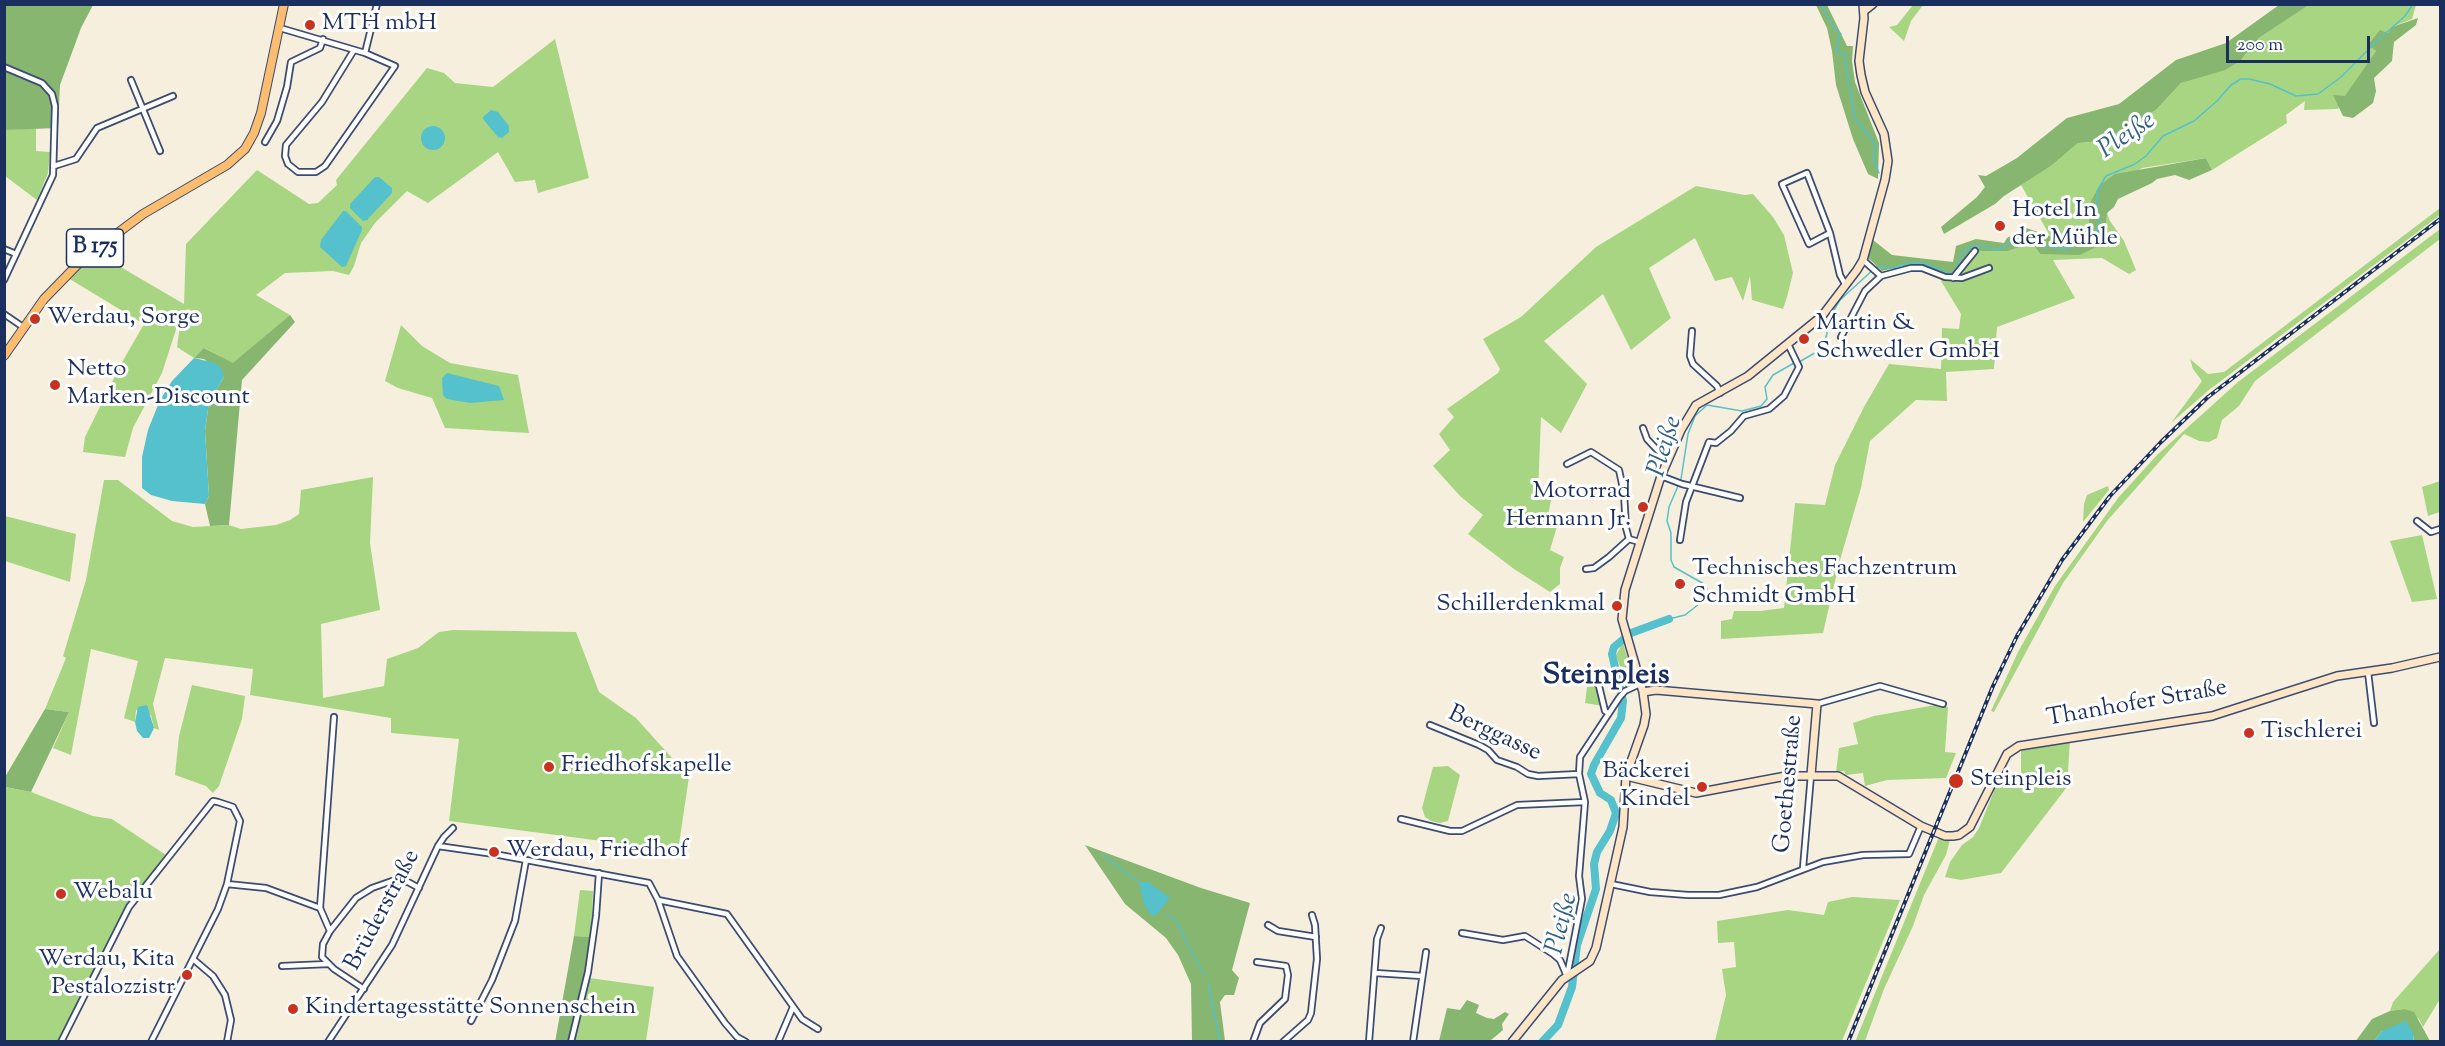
<!DOCTYPE html>
<meta charset="utf-8">
<style>
body{margin:0}
#map{position:relative;width:2445px;height:1046px;overflow:hidden;background:#f7efde;font-family:"Sorts Mill Goudy",serif}
canvas{display:block}
.frame{position:absolute;inset:0;border:6px solid #1b2f5e;pointer-events:none}
.scale{position:absolute;left:2226px;top:36px;width:144px;height:27px;box-sizing:border-box;border:3px solid #1b2f5e;border-top:0;padding-left:8px;font-size:18px;line-height:21px;white-space:nowrap;color:#1b2f5e;-webkit-text-stroke:4px #fff;paint-order:stroke}
</style>
<div id="map">
<canvas width="2445" height="1046"></canvas>
<div class="frame"></div>
<div class="scale">200 m</div>
</div>
<script>
const context = document.querySelector('canvas').getContext('2d');
context.lineJoin = 'round';
function fillPath(path, color) {
  context.fillStyle = color;
  context.fill(path, 'evenodd');
}
function shape(rows) {
  const path = new Path2D();
  for (const r of rows) {
    if (r.length === 3) {
      path.moveTo(r[0] + r[2], r[1]);
      path.arc(r[0], r[1], r[2], 0, 2 * Math.PI);
      continue;
    }
    path.moveTo(r[0], r[1]);
    for (let i = 2; i < r.length; i += 2) path.lineTo(r[i], r[i + 1]);
  }
  return path;
}
function strokePath(path, color, width, dash) {
  context.strokeStyle = color;
  context.lineWidth = width;
  context.lineCap = dash ? 'butt' : 'round';
  context.setLineDash(dash || []);
  context.stroke(path);
}
function drawText(font, color, halo, rows, align = 'center') {
  context.font = font + ' "Sorts Mill Goudy",serif';
  context.lineWidth = 6;
  context.setLineDash([]);
  context.textBaseline = 'middle';
  context.strokeStyle = halo;
  context.fillStyle = color;
  for (const [text, x, y, turn = 0] of rows) {
    context.save();
    context.translate(x, y);
    context.rotate((+turn || 0) * Math.PI / 180);
    context.textAlign = isNaN(turn) ? turn : align;
    if (halo) context.strokeText(text, 0, 0);
    context.fillText(text, 0, 0);
    context.restore();
  }
}
fillPath(shape([
 [1913,5,1923,5,1911,21,1904,41,1889,27,1897,25],
 [2309,5,2416,5,2412,19,2392,27,2388,33,2369,45,2376,51,2338,109,2304,110,2305,101,2286,115,2287,123,2212,170,2206,158,2142,168,2091,201,2088,227,2080,236,2069,240,2050,236,2021,185,2051,166,2078,143,2103,141,2156,110,2181,83,2240,61,2259,38],
 [555,39,589,178,538,193,535,180,515,182,498,152,428,203,407,191,375,223,361,243,354,266,349,275,333,271,285,273,256,295,290,315,233,364,205,348,194,358,177,347,182,311,162,373,133,428,125,457,83,452,85,437,121,364,144,324,68,278,95,252,184,304,186,244,257,170,309,204,318,203,337,185,336,180,427,68,444,73,455,83,493,87],
 [36,128,36,151,50,152,48,173,37,200,5,176,5,130],
 [1696,186,1745,195,1753,194,1773,217,1784,235,1793,273,1787,297,1783,309,1752,300,1750,276,1743,301,1732,277,1715,281,1695,238,1649,268,1671,318,1631,350,1603,294,1544,341,1587,384,1561,433,1541,417,1538,493,1552,496,1547,520,1558,523,1550,550,1564,557,1560,568,1560,584,1550,592,1514,569,1468,534,1483,515,1460,496,1433,466,1450,450,1439,434,1454,417,1447,409,1498,373,1500,369,1483,339,1521,317,1596,247],
 [2440,208,2440,215,2209,390,2171,423,2202,381,2193,369,2190,359,2208,374,2224,372],
 [2107,213,2110,221,2124,241,2136,270,2129,274,2102,258,2053,260,2075,298,1997,327,1994,369,1946,372,1947,401,1916,400,1870,441,1861,488,1840,560,1823,633,1721,639,1721,621,1732,619,1734,611,1760,611,1784,608,1795,503,1825,505,1835,465,1865,405,1889,364,1941,369,1942,328,1959,329,1961,314,1941,281,1944,273,1952,274,1973,248,1981,251,2008,251,2032,243,2040,254,2106,228],
 [2440,229,2440,239,2255,381,2239,406,2222,420,2217,438,2209,442,2199,441,2184,434,2107,521,2063,583,1994,712,1991,711,2018,652,2055,586,2118,498,2157,455,2238,382],
 [401,325,422,346,450,363,518,375,529,433,445,428,432,398,398,388,385,381],
 [373,477,370,543,380,610,321,624,323,698,384,686,387,659,418,648,439,632,453,630,576,632,599,692,636,718,689,777,678,851,449,821,459,739,391,733,391,718,250,695,253,669,165,658,153,704,159,730,154,728,151,715,136,710,135,722,124,718,138,661,91,649,71,755,53,748,69,712,45,709,66,658,63,656,86,580,104,480,118,480,172,521,193,527,229,525,241,529,276,525,290,520,299,514,301,490],
 [2440,481,2440,512,2428,516,2422,487],
 [2108,486,2109,490,2083,522,2084,504,2087,495],
 [5,516,76,534,70,582,5,561],
 [2422,535,2437,599,2412,602,2390,541],
 [1623,643,1634,680,1625,688,1625,680,1616,655],
 [192,685,245,696,242,719,219,786,213,793,206,786,175,775,179,736],
 [1595,685,1598,688,1603,706,1585,703,1587,687],
 [1935,705,1948,707,1945,752,1956,753,1946,778,1887,780,1865,786,1863,773,1846,775,1844,771,1836,772,1839,748,1858,744,1853,723,1874,716],
 [2070,739,2067,787,2001,873,1961,880,1945,877,1950,862,1962,845,1973,837,1979,828,1996,786,2021,785,2021,749],
 [1448,766,1460,775,1448,821,1440,823,1431,821,1425,817,1422,808,1433,767],
 [4,787,31,792,93,816,112,819,166,855,126,907,58,1041,5,1041],
 [1939,837,1950,840,1946,855,1924,895,1913,926,1884,989,1865,1041,1855,1042],
 [580,890,593,891,591,937,574,936],
 [1852,897,1900,900,1842,1041,1715,1041,1726,995,1722,969,1736,967,1734,942,1718,943,1717,921,1788,910,1824,915,1828,902],
 [2440,949,2440,999,2423,1027,2419,1019,2404,1009,2390,1011,2393,1002],
 [590,978,654,987,646,1041,574,1041]
]), '#a8d582');
fillPath(shape([
 [5,5,93,5,81,28,60,85,58,128,5,130],
 [1816,5,1827,5,1847,46,1853,46,1852,61,1855,82,1879,143,1878,179,1868,174,1853,139,1836,85,1832,51,1827,28],
 [2279,5,2309,5,2259,38,2240,61,2225,70,2181,83,2156,110,2103,141,2078,143,2051,166,2004,196,1995,204,1944,234,1941,227,1977,197,1985,187,1978,175,1986,176,2017,158,2067,118,2119,104,2176,60,2226,43],
 [2418,18,2416,25,2394,42,2392,61,2374,78,2376,91,2373,103,2353,118,2343,116,2333,95,2345,96,2376,51,2368,45,2380,30,2388,33,2392,27],
 [2206,158,2212,170,2189,180,2175,175,2157,179,2152,183,2118,199,2114,207,2107,213,2106,228,2098,246,2080,255,2040,254,2032,243,2008,251,1981,251,1973,249,1952,275,1922,267,1903,266,1882,271,1868,258,1873,240,1892,255,1953,262,1956,246,1976,239,2004,243,2007,238,2026,228,2050,236,2055,241,2069,240,2080,236,2088,227,2091,201,2100,185,2115,174],
 [290,315,295,322,242,380,229,525,210,526,205,504,209,496,205,431,209,402,224,377,204,359,194,358,204,348,233,363],
 [45,709,69,712,31,792,5,787,5,777],
 [1085,845,1201,888,1250,903,1232,970,1239,978,1234,995,1225,995,1220,1002,1225,1041,1192,1041,1191,984,1178,955,1166,938,1125,904],
 [574,936,591,937,582,989,568,1041,555,1042],
 [1467,1000,1479,1005,1476,1013,1487,1018,1494,1019,1505,1012,1509,1014,1502,1024,1503,1030,1490,1041,1439,1041,1447,1008,1460,1010],
 [2404,1009,2414,1012,2430,1041,2413,1041,2414,1035,2382,1031,2374,1041,2355,1042,2372,1019,2390,1011]
]), '#86b670');
fillPath(shape([
 [491,110,498,112,509,126,509,132,502,138,498,137,483,119,483,117],
 [433,138,12],
 [375,177,379,177,392,188,392,193,367,220,363,221,350,208,350,204],
 [343,211,346,211,362,227,362,230,346,266,342,267,320,247,321,240],
 [194,358,215,363,221,368,224,377,209,402,205,431,209,496,205,504,172,501,151,495,142,488,142,457,148,430,160,400,172,381],
 [447,373,499,386,504,400,470,403,447,399,443,395,442,378],
 [147,705,154,728,149,738,143,738,137,731,135,722,138,707],
 [1139,882,1148,882,1170,898,1155,916,1151,915,1144,904],
 [2406,1021,2414,1035,2413,1041,2374,1041,2382,1031]
]), '#54c1cc');
strokePath(shape([
 [1821,4,1833,26,1841,34,1838,38,1839,41,1836,52,1844,53,1855,118,1876,146,1873,159,1879,173],
 [1799,362,1820,350,1824,345,1832,313,1840,300,1876,267,1894,268,1909,262,1927,264,1949,274,1955,271,1963,252,1973,246,1983,246,1997,250,2018,239,2033,239,2045,246,2064,249,2075,246,2097,232,2099,222,2097,213,2097,191,2106,176,2135,164,2146,156,2163,136,2194,121,2217,101,2231,85,2241,79,2249,79,2270,84,2296,96,2318,94,2341,77,2378,40,2405,16,2413,4],
 [1669,619,1685,615,1699,604,1706,595,1707,589,1704,584,1674,567,1671,560,1671,533,1667,521,1669,507,1681,479,1688,434,1695,416,1707,405,1742,411,1761,406,1767,399,1765,387,1773,375,1794,363],
 [1103,855,1138,882],
 [1166,913,1176,921,1204,975],
 [1208,984,1220,1042]
]), '#54c1cc', 1.5);
strokePath(shape([
 [1542,1042,1558,1025,1572,987,1577,945,1596,889,1594,864,1597,852,1610,831,1616,813,1611,800,1600,793,1591,774,1594,765,1621,718,1623,701,1612,654,1614,647,1631,633,1669,619]
]), '#54c1cc', 8);
const street = shape([
 [280,28,365,53,395,66,325,166,316,172,298,172,288,164,285,156,286,145,322,102,354,50],
 [365,53,377,4],
 [4,67,42,83,52,94,55,106,53,175,4,280],
 [131,80,160,151],
 [265,142,277,121,287,87,291,62,320,48,323,39],
 [54,166,76,159,97,128,173,96],
 [1830,233,1809,244,1782,184,1807,173,1830,233,1840,275,1845,284],
 [4,249,16,254],
 [1863,260,1881,276,1911,268,1922,268,1945,277,1962,278,1989,268],
 [1953,278,1975,251],
 [4,314,23,327],
 [1692,331,1690,356,1693,364,1717,386,1720,393],
 [1841,337,1865,291,1881,276],
 [1643,428,1647,439,1662,455,1669,458],
 [1567,464,1591,452,1619,470,1624,493,1626,528,1629,539,1639,542],
 [1661,476,1682,484,1740,498],
 [2417,521,2431,532,2440,529],
 [1680,540,1686,502,1709,442,1716,443,1731,431,1744,416,1769,409,1784,396,1799,367,1788,344],
 [1586,569,1594,568,1609,557,1629,539],
 [2368,672,2374,723],
 [1593,679,1599,686,1605,711,1608,713],
 [1817,704,1880,686,1943,704],
 [1430,725,1479,745,1488,750,1497,760,1517,767,1528,774,1538,776,1579,774],
 [1401,819,1450,831,1462,831,1517,805,1585,802],
 [438,846,494,854,649,883,658,900,677,956,725,1023,737,1037,746,1042],
 [1803,868,1811,775],
 [227,884,266,888,320,908,330,931],
 [1611,884,1650,892,1688,895,1719,895,1757,887,1823,862,1863,855,1909,854,1921,826],
 [658,900,727,914,802,1019,818,1029],
 [320,908,334,717],
 [1268,925,1278,931,1316,937],
 [1462,933,1503,940,1525,936,1553,954,1560,960,1566,974],
 [193,959,213,976,225,995,231,1020,227,1042],
 [282,966,328,964],
 [1375,973,1422,976],
 [1567,976,1582,899,1579,876,1585,802,1579,774,1580,757,1619,698,1625,691,1640,684],
 [364,989,334,969,322,957,323,944,330,931,356,898,372,888,392,881,408,882,419,888],
 [471,1021,492,980,515,921,526,860],
 [61,1042,129,907,213,801,218,802,233,807,240,821,227,884,218,909,151,1042],
 [328,1042,392,945,438,846,444,837,453,828],
 [571,1042,588,972,596,916,599,873],
 [778,1042,793,1007],
 [1253,1042,1260,1023,1285,999,1288,975,1286,966,1257,962],
 [1283,1042,1308,1020,1311,1013,1317,959,1315,925,1312,915],
 [1369,1042,1377,939,1381,928],
 [1413,1042,1426,952]
]);
const secondary = shape([
 [1864,11,1873,4],
 [1643,692,1656,690,1817,704,1811,775],
 [1626,776,1696,793,1786,776,1838,776,1921,826,1945,836,1953,836,1959,835,1970,827,2007,754,2019,746,2212,716,2337,676,2392,668,2440,657],
 [1512,1042,1562,980,1590,961,1596,948,1623,827,1626,776,1644,725,1646,714,1643,692,1622,619,1625,590,1661,476,1681,430,1696,405,1748,376,1822,316,1857,270,1863,260,1885,180,1888,161,1884,134,1865,92,1861,75,1859,61,1864,18,1863,4]
]);
const primary = shape([
 [4,356,44,299,83,259,143,214,227,165,245,149,254,133,261,113,284,4]
]);
strokePath(street, '#3c4c71', 8);
strokePath(secondary, '#3c4c71', 10);
strokePath(primary, '#3c4c71', 10);
strokePath(street, '#fff', 4.5);
strokePath(secondary, '#fee5c5', 7);
strokePath(primary, '#fcbd6f', 8);
const rail = shape([
 [1848,1042,1993,686,2017,636,2062,560,2110,496,2161,442,2208,397,2440,219]
]);
strokePath(rail, '#1b2f5e', 4);
strokePath(rail, '#fff', 1.5, [4.5]);
for (const [x, y, r, color] of [
 [310,25,6,"#c8321e"],
 [2000,226,6,"#c8321e"],
 [35,319,6,"#c8321e"],
 [1804,339,6,"#c8321e"],
 [55,385,6,"#c8321e"],
 [1643,507,6,"#c8321e"],
 [1680,584,6,"#c8321e"],
 [1617,606,6,"#c8321e"],
 [2249,733,6,"#c8321e"],
 [549,767,6,"#c8321e"],
 [1956,781,8,"#c8321e"],
 [1702,787,6,"#c8321e"],
 [494,852,6,"#c8321e"],
 [61,894,6,"#c8321e"],
 [187,975,6,"#c8321e"],
 [293,1009,6,"#c8321e"]
]) {
  const dot = new Path2D();
  dot.arc(x, y, r, 0, 2 * Math.PI);
  context.fillStyle = color;
  context.fill(dot);
  strokePath(dot, '#fff', 2);
}
for (const [x, y, w] of [
 [95,248,57]
]) {
  const box = new Path2D();
  box.roundRect(x - w / 2, y - 19, w, 38, 4.5);
  context.fillStyle = '#fff';
  context.fill(box);
  strokePath(box, '#1b2f5e', 1.5);
}
drawText('bold 22px', '#1b2f5e', null, [
 ["B 175",95,248]
]);
drawText('24px', '#1b2f5e', '#fff', [
 ["MTH mbH",322,25],
 ["Hotel In",2012,212],
 ["der Mühle",2012,240],
 ["Werdau, Sorge",47,319],
 ["Martin &",1816,325],
 ["Schwedler GmbH",1816,353],
 ["Netto",67,371],
 ["Marken-Discount",67,399],
 ["Motorrad",1631,493,"right"],
 ["Hermann Jr.",1631,521,"right"],
 ["Technisches Fachzentrum",1692,570],
 ["Schmidt GmbH",1692,598],
 ["Schillerdenkmal",1605,606,"right"],
 ["Tischlerei",2261,733],
 ["Friedhofskapelle",561,767],
 ["Bäckerei",1690,773,"right"],
 ["Kindel",1690,801,"right"],
 ["Steinpleis",1970,781],
 ["Werdau, Friedhof",506,852],
 ["Webalu",73,894],
 ["Werdau, Kita",175,961,"right"],
 ["Pestalozzistr",175,989,"right"],
 ["Kindertagesstätte Sonnenschein",305,1009]
], 'left');
drawText('24px', '#1b2f5e', '#fff', [
 ["Thanhofer Straße",2137,705,-10],
 ["Berggasse",1494,735,25],
 ["Goethestraße",1790,784,-85],
 ["Brüderstraße",384,911,-62]
]);
drawText('italic 26px', '#2f6284', '#fff', [
 ["Pleiße",2128,137,-34],
 ["Pleiße",1667,447,-73],
 ["Pleiße",1564,924,-76]
]);
drawText('bold 30px', '#1b2f5e', '#fff', [
 ["Steinpleis",1606,678]
]);
</script>
